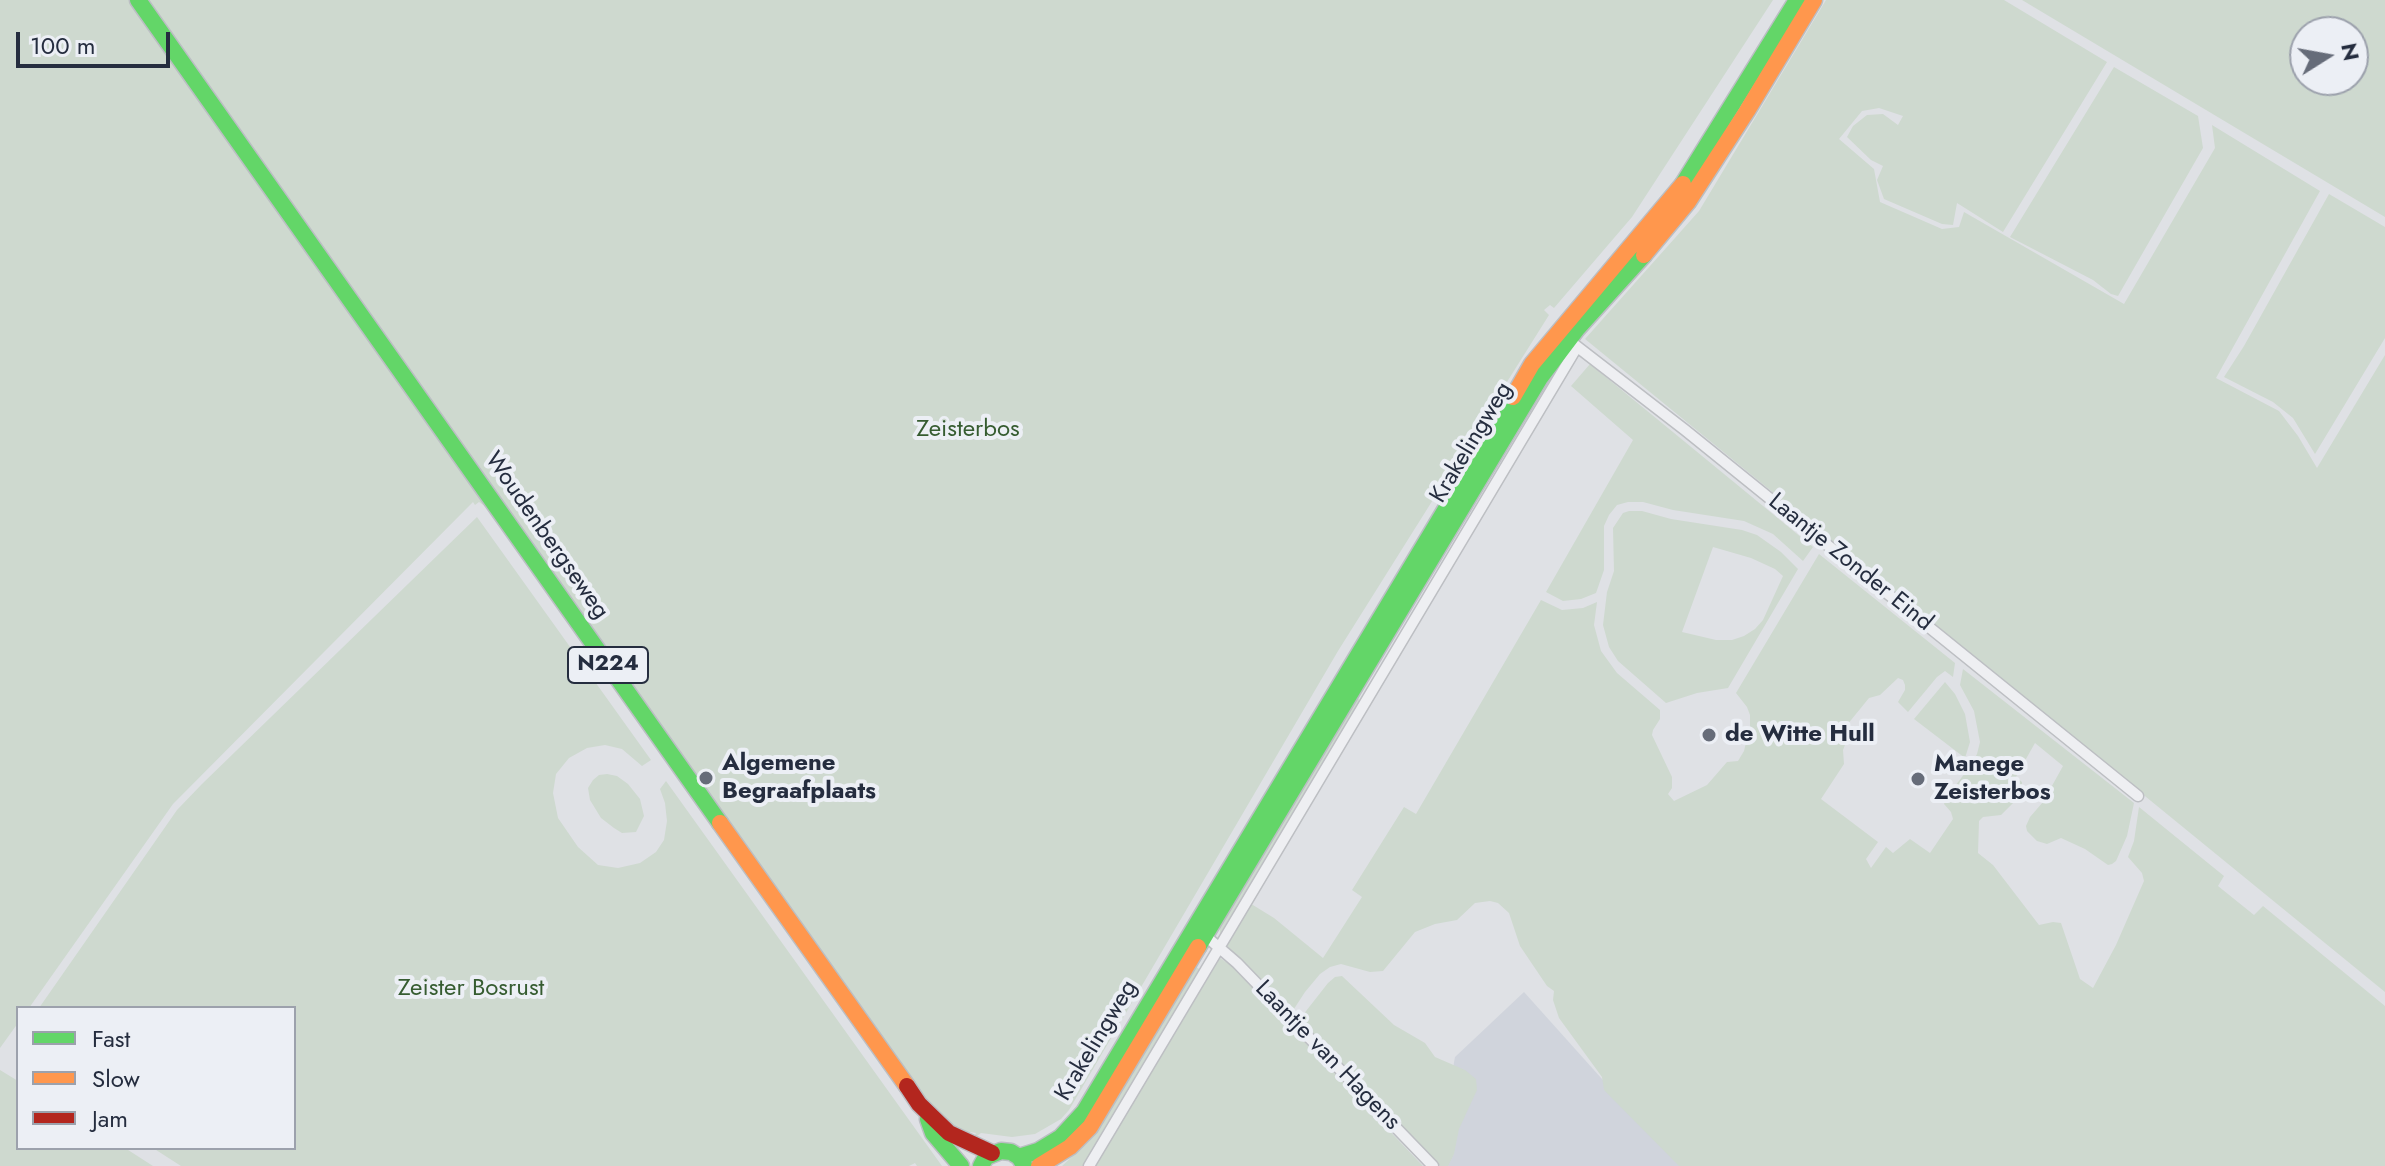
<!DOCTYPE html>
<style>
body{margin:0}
#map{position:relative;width:2385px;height:1166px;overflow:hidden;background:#dfe1e5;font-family:Jost,sans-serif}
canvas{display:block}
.legend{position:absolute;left:16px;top:1006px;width:280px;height:144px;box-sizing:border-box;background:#eceff5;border:2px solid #9ca1ac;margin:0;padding:10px 14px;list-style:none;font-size:24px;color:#252d3f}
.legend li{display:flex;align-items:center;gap:16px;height:40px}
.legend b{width:40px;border:2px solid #9ca1ac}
.north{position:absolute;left:2289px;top:16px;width:80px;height:80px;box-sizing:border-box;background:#eceff5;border:2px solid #9ca1ac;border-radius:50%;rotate:79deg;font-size:22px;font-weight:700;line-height:32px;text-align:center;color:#252d3f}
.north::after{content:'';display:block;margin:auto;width:28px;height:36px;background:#666c79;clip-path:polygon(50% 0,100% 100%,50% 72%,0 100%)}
.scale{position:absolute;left:16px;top:32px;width:154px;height:36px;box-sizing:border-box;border:4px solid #252d3f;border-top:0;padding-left:10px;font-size:24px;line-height:28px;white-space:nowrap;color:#252d3f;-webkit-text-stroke:6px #eceff5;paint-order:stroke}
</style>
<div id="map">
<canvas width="2385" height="1166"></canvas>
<ul class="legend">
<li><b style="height:10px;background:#63d668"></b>Fast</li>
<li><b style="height:10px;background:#ff974d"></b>Slow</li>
<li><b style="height:10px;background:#b3261e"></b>Jam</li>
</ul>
<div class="north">N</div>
<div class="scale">100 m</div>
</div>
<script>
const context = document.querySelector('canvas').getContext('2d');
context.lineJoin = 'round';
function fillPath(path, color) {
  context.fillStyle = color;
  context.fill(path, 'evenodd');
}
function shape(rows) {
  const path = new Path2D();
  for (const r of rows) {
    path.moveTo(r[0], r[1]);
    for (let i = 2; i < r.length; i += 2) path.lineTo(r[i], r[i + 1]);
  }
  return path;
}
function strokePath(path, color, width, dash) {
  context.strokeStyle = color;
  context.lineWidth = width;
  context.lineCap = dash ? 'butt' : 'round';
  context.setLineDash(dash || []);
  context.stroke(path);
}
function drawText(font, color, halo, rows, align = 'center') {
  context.font = font + ' Jost,sans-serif';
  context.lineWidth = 8;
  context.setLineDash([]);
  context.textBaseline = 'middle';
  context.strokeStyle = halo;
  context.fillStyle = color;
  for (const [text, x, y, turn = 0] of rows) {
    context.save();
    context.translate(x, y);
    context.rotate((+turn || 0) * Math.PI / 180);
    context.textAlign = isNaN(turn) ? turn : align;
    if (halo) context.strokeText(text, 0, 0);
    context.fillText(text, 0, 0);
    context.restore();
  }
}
fillPath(shape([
 [1524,992,1680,1166,1441,1166,1436,1161,1455,1057]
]), '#d0d4dc');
fillPath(shape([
 [0,0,1773,0,1632,217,1554,308,1550,305,1544,310,1549,315,1338,651,1069,1110,1061,1119,1035,1134,1012,1137,981,1133,973,1139,976,1133,970,1132,968,1136,943,1121,926,1105,489,509,479,502,475,505,473,502,173,804,29,1008,18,1008,18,1023,0,1048],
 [1826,0,2004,0,2107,62,2003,232,1957,203,1953,225,1942,224,1884,199,1877,180,1883,166,1871,160,1847,137,1853,126,1867,115,1883,114,1898,125,1903,116,1879,108,1862,111,1839,139,1874,169,1880,202,1942,229,1959,227,1964,212,2124,304,2215,148,2212,125,2320,191,2216,378,2279,411,2298,436,2317,468,2385,355,2385,992,1585,339,1699,211],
 [2022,0,2385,0,2385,217],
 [2353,32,2353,80,2305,80,2305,32],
 [2114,67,2198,116,2203,148,2118,296,2111,294,2093,280,2010,237],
 [2329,194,2385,227,2385,338,2315,454,2293,418,2273,402,2224,377,2244,346],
 [1590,364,1813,547,1803,561,1773,534,1744,521,1673,510,1643,502,1628,502,1617,505,1609,515,1604,526,1604,570,1596,593,1581,599,1563,601,1546,592,1633,440,1571,386],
 [1629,511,1642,511,1671,519,1742,530,1757,535,1781,552,1798,569,1728,688,1697,693,1666,703,1618,661,1609,647,1603,625,1607,592,1614,571,1613,528,1623,513],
 [1713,547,1751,558,1775,569,1783,576,1763,620,1755,629,1744,636,1732,640,1716,640,1682,632],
 [477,517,651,760,642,766,622,749,605,745,587,748,569,758,556,774,553,793,558,818,578,847,598,865,618,868,640,863,656,852,664,840,667,821,665,803,660,789,666,781,942,1166,917,1166,915,1163,909,1166,181,1166,153,1148,294,1148,294,1008,39,1008,177,810,202,784],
 [1819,554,1955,663,1953,677,1945,671,1937,677,1908,712,1898,702,1905,690,1905,685,1903,680,1898,678,1880,695,1869,698,1847,725,1848,737,1843,750,1844,764,1821,799,1878,842,1866,859,1871,868,1886,847,1893,853,1910,839,1930,853,1953,819,1951,812,1944,804,1946,798,1971,765,1977,754,1980,742,1974,711,1960,685,1963,669,2134,803,2127,836,2116,861,2112,864,2108,865,2085,849,2061,838,2047,844,2037,841,2027,831,2026,826,2030,817,2043,802,2063,766,2035,743,2018,773,2016,777,2022,782,2022,786,2014,802,2001,815,1983,817,1979,821,1978,853,1993,865,2039,925,2053,922,2061,923,2080,979,2093,988,2116,945,2144,881,2142,873,2128,857,2134,841,2139,807,2224,876,2218,886,2254,915,2263,906,2385,1006,2385,1166,1679,1166,1604,1090,1602,1077,1559,1018,1553,1000,1554,991,1547,986,1520,946,1509,913,1498,903,1490,901,1475,903,1457,920,1435,924,1415,932,1383,971,1370,972,1341,964,1330,967,1320,974,1305,992,1292,1012,1229,949,1226,944,1248,902,1274,918,1323,958,1362,897,1352,890,1404,807,1416,814,1541,600,1562,610,1583,608,1597,602,1594,625,1601,651,1617,673,1660,710,1660,719,1653,730,1652,735,1672,777,1672,788,1668,794,1674,801,1707,785,1727,762,1738,761,1744,751,1750,726,1750,715,1747,707,1736,693],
 [1945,682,1955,694,1965,714,1970,742,1965,758,1914,719],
 [1353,694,1361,701,1220,936,1220,921],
 [607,774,617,776,628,784,640,799,644,816,636,832,622,833,614,828,601,818,590,800,588,788,593,780,599,775],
 [1220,958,1232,966,1423,1166,1095,1166],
 [1192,964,1202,971,1084,1166,1062,1166,1094,1136,1164,1019],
 [1342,976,1394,1025,1425,1043,1435,1057,1465,1070,1476,1079,1477,1090,1459,1129,1454,1154,1448,1166,1440,1166,1299,1020,1328,983,1335,977],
 [0,1070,18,1081,18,1148,125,1148,153,1166,0,1166]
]), '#ced9cf');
const street = shape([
 [1575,345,1685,430,2138,796],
 [1201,932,1237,963,1433,1166],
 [1089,1166,1577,347]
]);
const fast = shape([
 [138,0,720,823],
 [1683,184,1797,0],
 [1198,947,1540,378,1577,329,1644,255],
 [928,1119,933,1133,961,1166],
 [1019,1157,1038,1151,1061,1137,1084,1112,1513,397],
 [981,1166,986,1157,1001,1151,1011,1152,1019,1157,1024,1165]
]);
const slow = shape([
 [1644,255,1688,202,1747,111,1814,0],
 [1513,397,1532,364,1683,184],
 [720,823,907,1086],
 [1039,1166,1070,1147,1090,1127,1198,947]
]);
const jam = shape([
 [907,1086,919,1104,949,1133,992,1153]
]);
strokePath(street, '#bdbfc3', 13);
strokePath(fast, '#bbbec3', 19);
strokePath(slow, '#bbbec3', 19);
strokePath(jam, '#bbbec3', 19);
strokePath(street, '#eeeff2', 10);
strokePath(fast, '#63d668', 16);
strokePath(slow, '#ff974d', 16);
strokePath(jam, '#b3261e', 16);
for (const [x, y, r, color] of [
 [1709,735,8,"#666c79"],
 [706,778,8,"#666c79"],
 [1918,779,8,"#666c79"]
]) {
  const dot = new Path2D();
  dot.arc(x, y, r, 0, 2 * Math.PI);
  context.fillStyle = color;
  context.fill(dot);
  strokePath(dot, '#eceff5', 3);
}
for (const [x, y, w] of [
 [608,665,80]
]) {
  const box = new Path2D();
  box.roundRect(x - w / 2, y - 18, w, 36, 6);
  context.fillStyle = '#eceff5';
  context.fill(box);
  strokePath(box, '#252d3f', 2);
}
drawText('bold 22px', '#252d3f', null, [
 ["N224",608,665]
]);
drawText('24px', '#365c31', '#eceff5', [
 ["Zeisterbos",968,430],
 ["Zeister Bosrust",471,989]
]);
drawText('24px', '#252d3f', '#eceff5', [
 ["Krakelingweg",1472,443,-59],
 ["Woudenbergseweg",546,536,55],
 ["Laantje Zonder Eind",1850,563,39],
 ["Krakelingweg",1097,1041,-59],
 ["Laantje van Hagens",1327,1056,46]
]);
drawText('bold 24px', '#252d3f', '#eceff5', [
 ["de Witte Hull",1725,735],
 ["Algemene",722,764],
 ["Begraafplaats",722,792],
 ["Manege",1934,765],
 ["Zeisterbos",1934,793]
], 'left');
</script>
